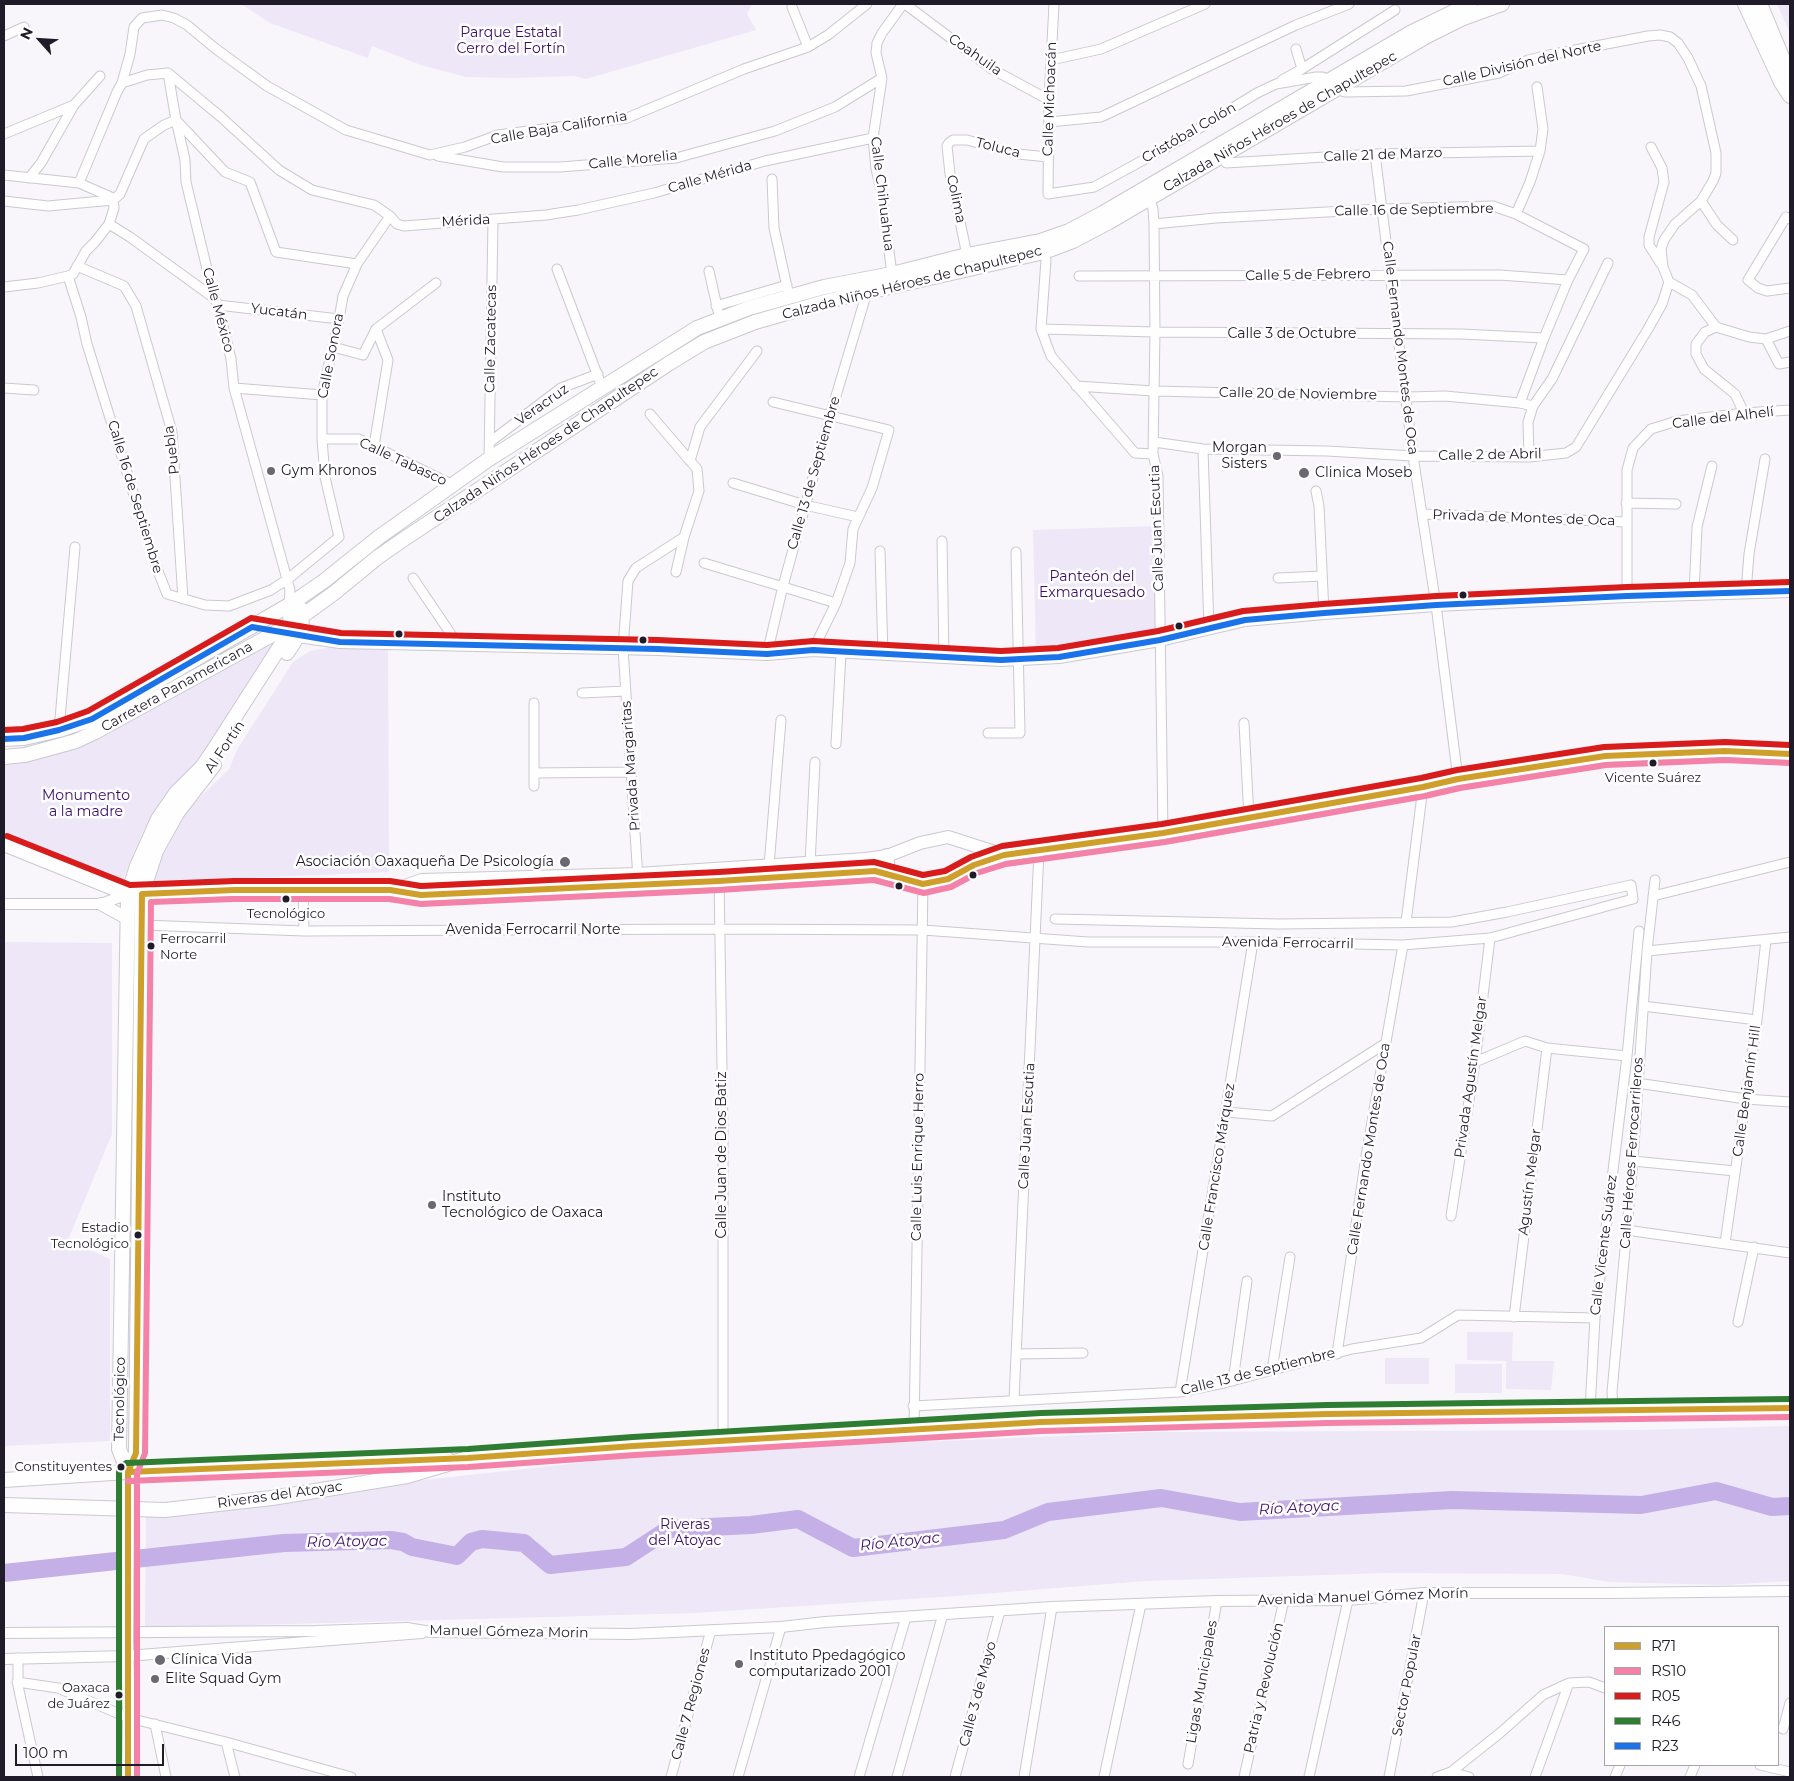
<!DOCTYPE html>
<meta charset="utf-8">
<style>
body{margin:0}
#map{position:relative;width:1794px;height:1781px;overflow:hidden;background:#f8f6fb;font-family:Montserrat,sans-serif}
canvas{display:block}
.frame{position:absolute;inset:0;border:5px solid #201b28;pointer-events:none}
.legend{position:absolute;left:1604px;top:1626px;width:175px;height:140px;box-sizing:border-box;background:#fff;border:1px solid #a6a4a9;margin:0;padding:6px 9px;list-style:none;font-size:15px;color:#201b28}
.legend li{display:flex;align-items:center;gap:10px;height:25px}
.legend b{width:25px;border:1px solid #a6a4a9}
.north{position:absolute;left:15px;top:15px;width:50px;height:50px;-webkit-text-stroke:4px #fff;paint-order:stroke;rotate:296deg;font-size:14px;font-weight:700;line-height:20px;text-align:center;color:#201b28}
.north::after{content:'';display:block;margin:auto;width:18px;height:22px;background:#201b28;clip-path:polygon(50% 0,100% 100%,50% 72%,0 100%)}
.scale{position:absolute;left:15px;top:1744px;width:149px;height:22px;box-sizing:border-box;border:2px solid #201b28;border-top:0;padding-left:6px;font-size:15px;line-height:18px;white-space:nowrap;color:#201b28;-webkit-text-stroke:4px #fff;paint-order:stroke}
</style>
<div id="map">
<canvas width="1794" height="1781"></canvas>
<div class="frame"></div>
<ul class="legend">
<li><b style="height:6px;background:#cf9f2c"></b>R71</li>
<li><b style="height:6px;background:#f482a8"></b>RS10</li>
<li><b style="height:6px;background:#d81b1b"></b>R05</li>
<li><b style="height:6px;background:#2e7d32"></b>R46</li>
<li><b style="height:6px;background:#1a73e8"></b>R23</li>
</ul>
<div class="north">N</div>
<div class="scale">100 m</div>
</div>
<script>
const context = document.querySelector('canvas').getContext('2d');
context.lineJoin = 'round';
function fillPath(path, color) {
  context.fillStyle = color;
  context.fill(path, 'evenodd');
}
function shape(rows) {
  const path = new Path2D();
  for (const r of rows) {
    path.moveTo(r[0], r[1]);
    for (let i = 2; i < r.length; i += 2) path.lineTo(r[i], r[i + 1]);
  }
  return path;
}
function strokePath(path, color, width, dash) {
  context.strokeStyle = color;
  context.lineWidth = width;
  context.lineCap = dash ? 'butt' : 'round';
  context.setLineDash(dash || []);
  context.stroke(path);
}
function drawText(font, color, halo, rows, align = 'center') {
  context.font = font + ' Montserrat,sans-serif';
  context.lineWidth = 5;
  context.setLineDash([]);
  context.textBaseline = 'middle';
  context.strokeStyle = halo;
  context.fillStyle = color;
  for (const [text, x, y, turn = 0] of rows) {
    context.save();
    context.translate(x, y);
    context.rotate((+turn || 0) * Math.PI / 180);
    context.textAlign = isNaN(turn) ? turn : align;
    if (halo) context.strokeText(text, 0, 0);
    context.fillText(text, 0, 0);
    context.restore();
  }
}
fillPath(shape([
 [241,4,752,4,747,14,756,30,586,79,574,76,511,78,466,77,421,65,372,46,368,58,270,23],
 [1777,4,1790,4,1790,33],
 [1156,526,1159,632,1036,651,1033,530],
 [276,639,278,643,211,750,144,829,122,881,4,840,4,757,53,751],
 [331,647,388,650,389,872,151,882,159,851,182,815,229,769,238,748,293,662,310,651],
 [4,942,112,943,112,1134,68,1240,110,1259,110,1441,4,1446],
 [1467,1332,1513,1332,1512,1361,1554,1361,1551,1390,1506,1389,1506,1361,1467,1360],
 [1385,1358,1429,1358,1429,1384,1385,1384],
 [1455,1364,1502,1364,1502,1393,1455,1393],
 [1790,1426,1790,1581,1725,1585,1609,1582,1562,1574,1386,1573,1146,1581,956,1596,695,1613,145,1628,146,1515,406,1482,668,1453,1151,1432,1639,1430]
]), '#ede7f8');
strokePath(shape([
 [4,1573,284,1543,391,1540,403,1542,412,1547,457,1556,471,1542,482,1539,524,1543,550,1565,626,1557,669,1529,751,1525,798,1519,853,1548,1004,1530,1048,1512,1161,1498,1240,1512,1452,1500,1641,1505,1716,1491,1772,1507,1790,1506]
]), '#c4afe6', 18);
const minor = shape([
 [905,4,992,69,1049,100],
 [1054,4,1049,100,1048,194,1094,187,1180,140,1257,93,1276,84,1316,77,1322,77,1330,80],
 [792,7,808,47],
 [4,36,24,27],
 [1051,60,1101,49,1205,4],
 [1302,69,1395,10],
 [168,73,221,117,279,170,312,190,374,205,390,216,397,224,404,226,546,215,578,210,654,193,765,161,873,138],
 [1282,80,1302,69,1296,49],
 [122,83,147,75,168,73,176,120,185,160,186,182,214,298,218,305,231,359,234,388,290,590,289,605],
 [1336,89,1345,92,1406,91,1499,73,1528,60,1549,55,1648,36,1660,35,1670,37,1678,43,1688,58,1701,86,1716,153,1716,173,1713,181,1701,201,1675,224,1664,240,1661,249,1663,267,1669,282],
 [1049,122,1101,117,1296,25,1349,4],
 [4,134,74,105],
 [1651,147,1662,168,1664,182,1649,237,1649,245,1661,264],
 [1375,154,1413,456,1436,605,1458,779],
 [438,156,503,167,560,167,676,158,775,131,835,107,882,78],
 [1226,163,1375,154,1540,151],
 [4,175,79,183,111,197,113,200,114,208,109,224,95,242,86,251,73,274,68,276,38,283,4,287],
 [29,178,41,163,74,105,100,76],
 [772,179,774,228,789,296],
 [79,183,117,92,122,83,130,54,134,27,142,18,162,15,174,18,187,25,216,49,267,86,346,130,430,155,465,147,498,135,627,118,744,69,808,47,828,35,867,4],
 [1149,198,1153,209,1154,224,1216,218,1382,209,1493,206,1516,214,1584,249,1568,280,1544,338,1520,403],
 [4,201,48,206,113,200,120,194,144,139,164,125,176,120,225,172,250,182,276,252,357,264],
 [1701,201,1717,225,1733,240],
 [1516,214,1530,182,1540,151,1543,129,1537,87],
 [1790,219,1786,217,1748,280,1758,288,1767,291,1790,288],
 [109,224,130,237,214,298],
 [1154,224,1155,332,1153,454,1158,476,1163,833],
 [1044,252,1046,260,1041,329,1051,356,1135,453,1153,454],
 [967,255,950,174,947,146,949,143,953,140,967,140,1018,154,1048,157],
 [77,266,124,286,136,306,172,432,183,599],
 [557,269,602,387],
 [709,271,718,311],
 [892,274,881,190,876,169,873,138,882,78,876,53,877,43,882,33,903,4],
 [68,276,81,317,87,344,156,566,167,594,205,605,229,606,271,590,288,579,339,537,325,477,322,439,322,395,339,319,343,296,357,264,390,216],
 [1079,276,1500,275,1568,280],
 [1669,282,1692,295,1716,327],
 [218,305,339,319],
 [716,306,787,285],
 [1041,329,1155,332,1461,334,1544,338],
 [1766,339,1779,364,1790,362],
 [333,347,363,355,376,329,436,283],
 [1076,386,1154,391,1407,397,1445,396,1520,403,1533,406,1528,422,1529,457],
 [4,388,34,390],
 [234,388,322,395],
 [773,402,889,430,872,488,853,529,850,563,836,603,813,650],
 [1533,406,1552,379,1608,263],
 [1744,413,1735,394,1704,369,1696,354,1696,344,1705,332,1716,327,1749,337,1766,339,1790,331],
 [322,439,359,439,453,485],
 [490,442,561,388,598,374],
 [1154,442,1203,449,1327,451,1413,456,1529,457,1566,453,1576,447,1648,329,1662,304,1669,282],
 [374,446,388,360,376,329],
 [1203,449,1209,628],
 [489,459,493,220],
 [690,461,700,427,757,351],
 [733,483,805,505,858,517],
 [1316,491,1319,506,1324,613],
 [1626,503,1676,504],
 [1422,514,1626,522],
 [942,541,944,658],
 [880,551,883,655],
 [704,563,836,603],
 [676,572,684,537],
 [413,578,459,646],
 [1278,578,1322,576],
 [1746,592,1749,554,1765,459],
 [1694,594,1697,527,1712,466],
 [1627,596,1627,470,1633,448,1651,429,1677,421,1744,413,1790,410],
 [767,654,783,586,830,416,867,292],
 [582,693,626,691],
 [534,703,534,773,632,772],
 [1244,723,1249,818],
 [59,730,75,547],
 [988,733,1020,733,1016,552],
 [836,744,841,653],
 [534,786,534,773],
 [810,864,815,762],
 [769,866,781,720],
 [719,876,723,1132,723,1440],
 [638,879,623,648,628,581,636,568,684,537,699,491,697,469,650,414],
 [303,890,304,931],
 [1653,896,1790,862],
 [1406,922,1423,787],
 [142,925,304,931,720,929,923,930,1088,942,1253,942,1403,945,1490,938,1633,899,1631,885,1507,912,1452,922,1279,924,1055,919],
 [1647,951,1790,937],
 [1643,1006,1757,1020],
 [1475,1062,1525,1041,1547,1048,1627,1056],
 [1637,1083,1746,1099,1790,1102],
 [1226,1112,1272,1116,1386,1043],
 [1633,1161,1735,1171],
 [1451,1216,1475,1062,1490,938],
 [1626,1230,1790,1253],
 [1725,1243,1757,1020,1766,940],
 [1514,1317,1547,1048],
 [1738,1322,1754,1247],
 [1016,1354,1083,1353],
 [1337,1354,1366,1156,1403,945],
 [1272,1370,1290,1257],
 [1233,1381,1247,1281],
 [1180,1392,1253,942],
 [1014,1400,1039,851],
 [913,1406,1180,1392,1224,1383,1352,1349,1421,1338,1458,1315,1595,1318],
 [1590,1410,1595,1318,1627,1056,1639,931],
 [1613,1410,1612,1392,1633,1161,1647,951,1655,880],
 [914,1431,923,884],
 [18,1658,18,1686,38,1777],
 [17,1682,58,1688,129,1718,226,1742,351,1777],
 [155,1724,166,1777],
 [1783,1729,1790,1703],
 [226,1742,235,1777],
 [1188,1764,1217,1601],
 [1760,1765,1790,1772],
 [1451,1772,1500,1733,1543,1695,1569,1683,1589,1682,1605,1688],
 [671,1777,711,1630],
 [738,1777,781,1627],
 [859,1777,906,1617],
 [897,1777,943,1614],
 [955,1777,1000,1611],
 [1024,1777,1052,1607],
 [1104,1777,1141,1604],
 [1244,1777,1284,1600],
 [1309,1777,1348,1600],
 [1389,1777,1424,1593],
 [1437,1777,1451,1772,1469,1777],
 [1535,1777,1569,1683],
 [1615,1777,1620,1765],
 [1690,1777,1695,1765]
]);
const tertiary = shape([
 [4,904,101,904,128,894],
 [4,1633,316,1631,407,1628,431,1632,630,1634,781,1627,825,1622,1052,1607,1217,1601,1348,1600,1424,1593,1611,1593,1790,1591],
 [4,1659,127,1656,422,1633]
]);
const secondary = shape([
 [298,636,340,642,658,649,767,654,813,650,1001,660,1059,657,1160,640,1245,620,1324,613,1436,605,1627,596,1790,591],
 [393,890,422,880,638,874,866,859,887,856,920,843,948,837,1004,855],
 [142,894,234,890,390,890,421,895,719,881,875,871,923,884,948,879,974,865,1004,855,1163,833,1423,787,1458,779,1605,756,1725,751,1790,754],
 [101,904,128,919],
 [127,1641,129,1718,128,1777]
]);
const primary = shape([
 [1745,4,1781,82,1790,96],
 [1760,4,1790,76],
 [301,617,334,593,378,557,404,539,668,364,704,342,755,322,828,301,1044,252,1073,241,1109,222,1427,36,1461,19,1502,4],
 [287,653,298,636,302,626,300,608],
 [4,844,128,894,136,894],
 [887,874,887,856],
 [128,1472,119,1449,128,894,137,866,158,819,176,793,202,767,213,751,288,634,291,624,289,605,324,581,379,537,489,459,697,328,749,308,824,287,892,274,967,255,1040,241,1069,231,1103,213,1412,32,1470,4],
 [128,1472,136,1453,142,894,156,851,177,813,214,765],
 [4,1480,128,1472,447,1459],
 [4,1505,165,1510,272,1498,407,1476,468,1458,634,1446,1041,1422,1327,1414,1790,1408]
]);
const trunk = shape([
 [4,739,24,738,59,730,92,719,289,605],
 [4,757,25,755,58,746,76,741,95,732,277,632,301,617]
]);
strokePath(minor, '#cbc8d1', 11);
strokePath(tertiary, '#cbc8d1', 12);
strokePath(secondary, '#cbc8d1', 14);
strokePath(primary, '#cbc8d1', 16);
strokePath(trunk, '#cbc8d1', 16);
strokePath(minor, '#fefefe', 9);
strokePath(tertiary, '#fefefe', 10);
strokePath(secondary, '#fefefe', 12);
strokePath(primary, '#fefefe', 14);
strokePath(trunk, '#fefefe', 14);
const secondaryBridge = shape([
 [127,1641,128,1489]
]);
strokePath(secondaryBridge, '#cbc8d1', 14, []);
strokePath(secondaryBridge, '#fefefe', 12);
strokePath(shape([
 [128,1472,468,1458,634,1446,1041,1422,1327,1414,1790,1408],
 [128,1777,128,1472,136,1453,142,894,234,890,390,890,421,895,719,881,875,871,923,884,948,879,974,865,1004,855,1163,833,1423,787,1458,779,1605,756,1725,751,1790,754]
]), '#cf9f2c', 6);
strokePath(shape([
 [128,1481,468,1467,635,1455,1041,1431,1327,1423,1790,1417],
 [137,1777,137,1474,145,1453,151,902,234,899,389,899,421,904,719,890,874,880,924,893,951,887,977,873,1006,864,1165,842,1425,796,1460,788,1606,765,1725,760,1790,763]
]), '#f482a8', 6);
strokePath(shape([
 [4,730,23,729,57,722,88,711,251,618,341,633,658,640,767,645,813,641,1001,651,1058,648,1158,631,1243,611,1323,604,1436,596,1627,587,1790,582],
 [7,836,130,885,234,881,390,881,421,886,719,872,874,862,923,875,945,871,971,857,1002,846,1162,824,1421,778,1457,770,1604,747,1725,742,1790,745]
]), '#d81b1b', 6);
strokePath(shape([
 [119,1777,119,1472,121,1467,126,1463,468,1449,633,1437,1041,1413,1327,1405,1790,1399]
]), '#2e7d32', 6);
strokePath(shape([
 [4,739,24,738,59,730,92,719,252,627,340,642,658,649,767,654,813,650,1001,660,1059,657,1160,640,1245,620,1324,613,1436,605,1627,596,1790,591]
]), '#1a73e8', 6);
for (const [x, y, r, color] of [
 [1277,456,5,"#6c6872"],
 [271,471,5,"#6c6872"],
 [1304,473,6,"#6c6872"],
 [1463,595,4.5,"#201b28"],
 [1179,626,4.5,"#201b28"],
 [399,634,4.5,"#201b28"],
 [643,640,4.5,"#201b28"],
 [1653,763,4.5,"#201b28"],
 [565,862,6,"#6c6872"],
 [973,875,4.5,"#201b28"],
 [899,886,4.5,"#201b28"],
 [286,899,4.5,"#201b28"],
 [151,946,4.5,"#201b28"],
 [432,1205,5,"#6c6872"],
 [138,1235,4.5,"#201b28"],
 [121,1467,4.5,"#201b28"],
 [160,1660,6,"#6c6872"],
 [739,1664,5,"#6c6872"],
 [155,1679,5,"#6c6872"],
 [119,1695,4.5,"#201b28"]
]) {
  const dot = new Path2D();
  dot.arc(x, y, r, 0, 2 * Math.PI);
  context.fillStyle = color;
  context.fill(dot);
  strokePath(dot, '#fff', 2);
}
drawText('13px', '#201b28', '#fff', [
 ["Vicente Suárez",1653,778,"center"],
 ["Tecnológico",286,914,"center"],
 ["Ferrocarril",160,939,"left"],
 ["Norte",160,955,"left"],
 ["Estadio",129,1228],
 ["Tecnológico",129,1244],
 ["Constituyentes",112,1467],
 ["Oaxaca",110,1688],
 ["de Juárez",110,1704]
], 'right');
drawText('14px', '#3b0c67', '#fff', [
 ["Parque Estatal",511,33],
 ["Cerro del Fortín",511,49],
 ["Panteón del",1092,577],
 ["Exmarquesado",1092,593],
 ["Monumento",86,796],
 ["a la madre",86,812],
 ["Riveras",685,1525],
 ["del Atoyac",685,1541]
]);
drawText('14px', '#201b28', '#fff', [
 ["Coahuila",975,55,35],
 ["Calle División del Norte",1522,64,-13],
 ["Calle Michoacán",1050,99,-88],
 ["Calzada Niños Héroes de Chapultepec",1280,122,-30],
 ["Calle Baja California",559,128,-10],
 ["Cristóbal Colón",1189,133,-30],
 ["Toluca",998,148,14],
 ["Calle 21 de Marzo",1383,155,-2],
 ["Calle Morelia",633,160,-6],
 ["Calle Mérida",710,177,-16],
 ["Calle Chihuahua",882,194,83],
 ["Colima",956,199,78],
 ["Calle 16 de Septiembre",1414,210,-1],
 ["Mérida",466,221,-3],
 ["Calle 5 de Febrero",1308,275,-1],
 ["Calzada Niños Héroes de Chapultepec",912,283,-14],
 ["Calle México",218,310,75],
 ["Yucatán",279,312,7],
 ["Calle 3 de Octubre",1292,334],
 ["Calle Zacatecas",491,339,-89],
 ["Calle Fernando Montes de Oca",1400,348,83],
 ["Calle Sonora",331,356,-79],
 ["Calle 20 de Noviembre",1298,394,1],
 ["Veracruz",542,405,-35],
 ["Calle del Alhelí",1723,418,-7],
 ["Calzada Niños Héroes de Chapultepec",546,445,-34],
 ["Puebla",172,450,-97],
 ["Calle 2 de Abril",1490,455,-1],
 ["Calle Tabasco",403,462,25],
 ["Calle 13 de Septiembre",814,473,-74],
 ["Calle 16 de Septiembre",135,497,73],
 ["Privada de Montes de Oca",1524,518,2],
 ["Calle Juan Escutia",1157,528,-92],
 ["Carretera Panamericana",177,687,-29],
 ["Al Fortín",225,747,-56],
 ["Privada Margaritas",631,766,-94],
 ["Avenida Ferrocarril Norte",533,930],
 ["Avenida Ferrocarril",1288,943,1],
 ["Privada Agustín Melgar",1471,1077,-82],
 ["Calle Benjamín Hill",1747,1091,-82],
 ["Calle Juan Escutia",1027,1126,-87],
 ["Calle Fernando Montes de Oca",1369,1149,-81],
 ["Calle Héroes Ferrocarrileros",1632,1153,-86],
 ["Calle Juan de Dios Batiz",722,1155,-90],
 ["Calle Luis Enrique Herro",918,1157,-89],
 ["Calle Francisco Márquez",1217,1167,-81],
 ["Agustín Melgar",1530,1182,-83],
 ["Calle Vicente Suárez",1604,1245,-83],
 ["Calle 13 de Septiembre",1258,1372,-14],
 ["Tecnológico",120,1399,-89],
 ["Riveras del Atoyac",280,1495,-8],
 ["Avenida Manuel Gómez Morín",1363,1597,-2],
 ["Manuel Gómeza Morin",509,1632,1],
 ["Ligas Municipales",1202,1682,-80],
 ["Sector Popular",1407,1685,-79],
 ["Patria y Revolución",1264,1688,-77],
 ["Calle 3 de Mayo",978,1694,-75],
 ["Calle 7 Regiones",691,1704,-75]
]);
drawText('14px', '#201b28', '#fff', [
 ["Morgan",1267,448,"right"],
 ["Sisters",1267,464,"right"],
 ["Gym Khronos",281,471],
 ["Clinica Moseb",1315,473],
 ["Asociación Oaxaqueña De Psicología",554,862,"right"],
 ["Instituto",442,1197],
 ["Tecnológico de Oaxaca",442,1213],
 ["Instituto Ppedagógico",749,1656],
 ["computarizado 2001",749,1672],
 ["Clínica Vida",171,1660],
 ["Elite Squad Gym",165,1679]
], 'left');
drawText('italic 15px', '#3f126c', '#fff', [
 ["Río Atoyac",1299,1508,-3],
 ["Río Atoyac",347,1542,-1],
 ["Río Atoyac",900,1542,-6]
]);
</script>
